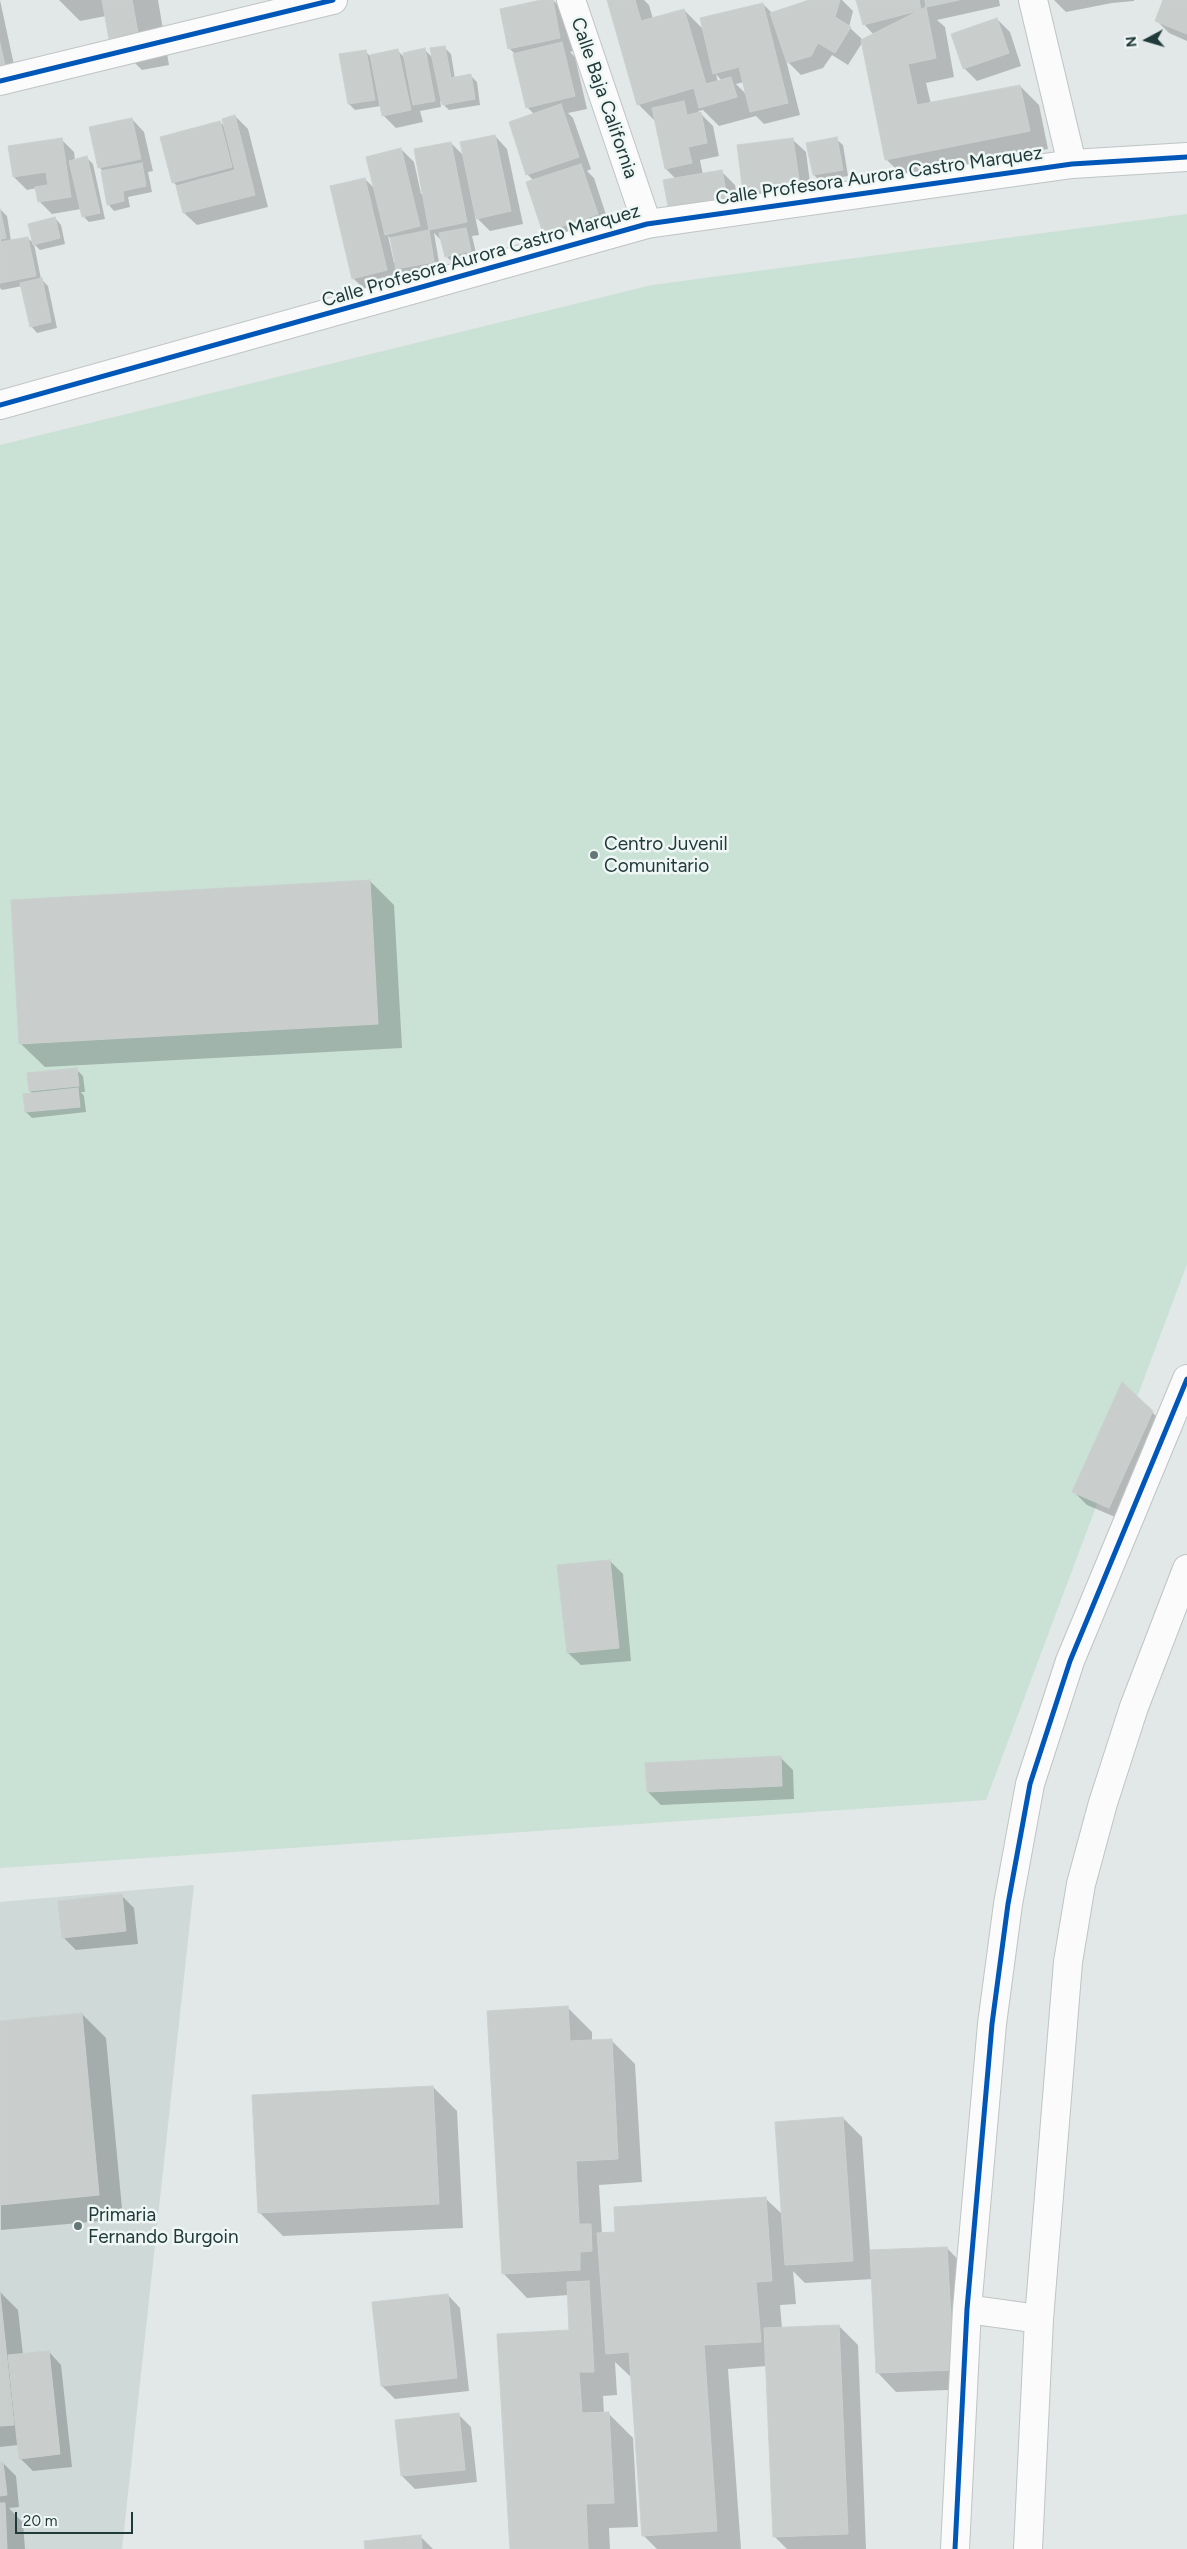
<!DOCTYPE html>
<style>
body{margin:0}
#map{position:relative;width:1187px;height:2549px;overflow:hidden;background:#e2e7e7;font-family:Figtree,sans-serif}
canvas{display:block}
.north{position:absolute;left:1122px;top:15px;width:50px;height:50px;-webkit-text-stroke:4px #eff7f5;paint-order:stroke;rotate:264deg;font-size:14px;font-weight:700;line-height:20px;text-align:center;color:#203a39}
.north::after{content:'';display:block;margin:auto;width:18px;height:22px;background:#203a39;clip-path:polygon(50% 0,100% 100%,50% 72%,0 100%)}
.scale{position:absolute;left:15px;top:2512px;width:118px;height:22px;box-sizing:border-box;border:2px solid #203a39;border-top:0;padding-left:6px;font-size:15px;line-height:18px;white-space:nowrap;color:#203a39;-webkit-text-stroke:4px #eff7f5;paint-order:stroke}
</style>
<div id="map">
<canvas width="1187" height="2549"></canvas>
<div class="north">N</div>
<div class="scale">20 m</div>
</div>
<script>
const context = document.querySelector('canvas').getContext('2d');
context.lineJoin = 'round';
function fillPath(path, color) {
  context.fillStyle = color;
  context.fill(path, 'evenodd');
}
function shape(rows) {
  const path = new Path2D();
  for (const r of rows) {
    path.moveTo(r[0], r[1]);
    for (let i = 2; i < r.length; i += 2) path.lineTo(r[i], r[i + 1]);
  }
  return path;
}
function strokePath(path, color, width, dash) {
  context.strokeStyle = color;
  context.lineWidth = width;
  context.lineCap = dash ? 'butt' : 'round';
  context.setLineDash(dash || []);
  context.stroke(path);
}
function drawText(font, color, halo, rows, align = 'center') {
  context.font = font + ' Figtree,sans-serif';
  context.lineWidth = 5;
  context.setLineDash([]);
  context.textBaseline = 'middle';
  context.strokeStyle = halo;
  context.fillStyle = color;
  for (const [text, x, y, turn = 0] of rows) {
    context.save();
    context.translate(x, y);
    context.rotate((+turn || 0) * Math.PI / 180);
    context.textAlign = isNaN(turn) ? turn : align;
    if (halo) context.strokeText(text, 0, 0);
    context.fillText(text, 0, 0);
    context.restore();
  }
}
fillPath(shape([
 [194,1885,122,2549,0,2549,0,1902]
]), '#cfd9d7');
fillPath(shape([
 [1187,214,1187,1264,986,1800,0,1868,0,445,652,285]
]), '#cae1d6');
fillPath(shape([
 [0,0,17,79,0,82],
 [59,0,158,0,169,65,142,70,110,38,106,16,80,21],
 [547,0,553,0,565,12,573,51,570,52,575,57,587,109,568,113,573,118,591,169,587,171,594,178,610,227,557,245,544,232,534,181,527,174,534,114,527,107,516,55,509,48],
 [608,0,644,0,649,5,653,19,684,10,704,30,763,4,772,13,813,0,842,0,853,11,849,27,863,40,874,35,864,24,858,0,999,0,1000,6,937,20,945,27,954,77,926,83,931,104,1020,86,1039,105,1048,149,905,178,886,159,862,43,848,65,832,55,823,68,801,75,786,60,800,115,764,124,756,116,719,126,703,110,698,111,713,126,719,156,700,160,703,175,722,172,735,185,740,214,676,179,666,169,656,122,638,104],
 [716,74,722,81,718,82],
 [744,82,747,95,736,84],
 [1054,0,1134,0,1134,1,1112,3,1066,12],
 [1165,0,1187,0,1187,41,1169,33,1156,20],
 [997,19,1010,32,1021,66,977,81,964,68],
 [445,48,451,54,455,79,471,76,477,82,480,105,449,110,440,101,441,107,420,111,423,122,396,128,383,115,381,106,355,110,349,104,366,52,370,56,397,50,405,58,425,50,434,59],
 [235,116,248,129,268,207,197,225,184,213,177,186,173,182,220,122,226,128],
 [132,119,144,132,153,171,148,172,152,192,128,197,130,207,114,211,108,204,102,170,99,167],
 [495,136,507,149,523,224,490,231,475,216,479,235,472,236,477,257,452,262,446,256,442,241,434,233,440,268,404,275,395,266,399,283,366,291,353,278,365,179,375,189,401,149,414,162,421,194,424,194,451,143,464,156],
 [388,236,392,240,396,263,394,263],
 [61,139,74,152,75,160,87,158,93,164,105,219,89,222,83,216,81,209,52,214,39,201,37,188,27,190,14,177],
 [836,139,843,145,848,176,820,181,814,175],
 [793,140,806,152,812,198,757,205,744,192],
 [1,210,7,216,11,241,28,238,34,244,41,279,48,286,57,328,37,333,31,326,22,286,2,290,0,288],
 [55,218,61,225,65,244,40,250,34,244],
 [370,881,394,905,402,1048,45,1067,20,1043],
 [77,1070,83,1076,85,1092,81,1092,84,1096,86,1112,32,1118,26,1112,33,1094,30,1091],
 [1152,1412,1165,1425,1122,1520,1087,1505,1074,1492],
 [610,1561,623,1574,631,1661,581,1665,568,1653],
 [780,1757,793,1770,794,1799,661,1805,648,1792],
 [121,1895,134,1908,138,1944,76,1950,63,1937],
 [568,2008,592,2032,592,2041,611,2040,635,2064,642,2182,599,2185,602,2234,616,2233,765,2198,783,2215,843,2118,862,2137,870,2252,947,2248,965,2267,972,2389,896,2392,878,2373,873,2279,805,2283,793,2271,796,2304,780,2305,782,2328,839,2326,858,2345,866,2549,787,2549,774,2536,767,2366,728,2369,741,2549,657,2549,643,2535,631,2377,615,2362,617,2395,603,2396,604,2414,609,2414,633,2438,638,2527,609,2528,610,2549,511,2549,570,2331,569,2295,527,2298,503,2273],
 [82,2014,106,2038,123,2219,1,2230,0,2022],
 [433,2087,457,2111,463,2228,283,2236,259,2212],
 [0,2292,18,2310,23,2355,49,2352,61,2365,72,2467,33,2471,20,2458,18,2445,0,2447],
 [448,2295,460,2308,469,2391,395,2399,382,2386],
 [458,2414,471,2427,477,2482,415,2489,402,2476],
 [0,2463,3,2463,16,2476,19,2507,9,2508,23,2523,25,2549,0,2549],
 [420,2536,433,2549,367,2549]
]), '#0003');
const building = shape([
 [102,0,132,0,138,33,109,39,102,0],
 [541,0,553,0,560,38,508,49,500,9,541,0],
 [607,0,635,0,641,21,684,9,706,84,731,77,737,97,699,108,694,88,637,105,607,0],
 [809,0,840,0,835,17,851,27,835,53,818,43,811,56,787,63,770,13,809,0],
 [856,0,919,0,921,10,863,25,856,0],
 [925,0,959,0,926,7,925,0],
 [1163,0,1187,0,1187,34,1155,21,1163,0],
 [763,3,788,103,750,112,739,67,713,74,700,18,763,3],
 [926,7,936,58,908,64,917,105,1020,85,1030,131,885,160,861,40,926,7],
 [997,18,1009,53,963,69,951,34,997,18],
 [562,42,575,96,526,108,513,54,562,42],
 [0,43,5,66,0,67,0,43],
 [445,46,451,78,471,74,475,99,442,105,430,48,445,46],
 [425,48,435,101,413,105,403,53,425,48],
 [398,49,411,110,382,116,370,55,398,49],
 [366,50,375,100,348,104,339,54,366,50],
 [684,101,687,115,701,112,707,143,688,147,692,163,665,169,652,108,684,101],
 [561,104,579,157,526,175,509,122,561,104],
 [235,115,255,195,183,213,176,186,235,170,222,119,235,115],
 [132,118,141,159,98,168,89,127,132,118],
 [220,121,232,167,172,183,160,137,220,121],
 [495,135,511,211,476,219,460,142,495,135],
 [837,137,843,170,813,175,806,143,837,137],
 [62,138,71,197,38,202,35,187,48,185,46,172,13,177,8,146,62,138],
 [793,138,800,186,743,193,737,145,793,138],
 [451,142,467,222,429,230,414,149,451,142],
 [401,148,420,226,385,235,366,157,401,148],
 [87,156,100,213,82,217,69,161,87,156],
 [142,163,146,186,123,191,124,201,107,205,101,171,142,163],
 [581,164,598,214,543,233,526,182,581,164],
 [722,170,728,202,669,211,663,180,722,170],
 [365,178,387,270,352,279,330,186,365,178],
 [0,209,6,238,0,239,0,209],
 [55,217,60,238,33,245,28,224,55,217],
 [466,228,471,251,445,257,439,233,466,228],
 [429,230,434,262,396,269,390,238,429,230],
 [28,237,36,276,0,283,0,242,28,237],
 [42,278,51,322,30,327,20,283,42,278],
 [370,880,378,1024,19,1044,11,900,370,880],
 [77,1068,79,1086,29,1091,27,1073,77,1068],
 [78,1088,80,1107,25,1112,23,1094,78,1088],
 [1122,1382,1153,1411,1109,1508,1072,1492,1122,1382],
 [610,1560,619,1648,567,1653,557,1565,610,1560],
 [781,1756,782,1786,647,1792,645,1763,781,1756],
 [122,1894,126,1931,62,1938,58,1901,122,1894],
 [568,2006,570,2041,612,2039,618,2159,576,2161,579,2224,591,2224,592,2251,580,2252,580,2270,502,2274,487,2011,568,2006],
 [82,2013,99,2195,0,2205,0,2021,82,2013],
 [433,2086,439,2204,258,2213,252,2095,433,2086],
 [843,2117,853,2261,785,2265,775,2122,843,2117],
 [766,2197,772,2281,756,2282,761,2342,704,2345,717,2531,642,2536,629,2352,606,2354,597,2233,615,2232,614,2207,766,2197],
 [947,2247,954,2370,876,2373,870,2250,947,2247],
 [589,2281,594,2372,579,2372,582,2413,609,2412,614,2503,586,2504,588,2549,510,2549,497,2334,569,2330,567,2282,589,2281],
 [0,2293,14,2425,0,2426,0,2293],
 [448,2294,457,2378,381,2386,372,2302,448,2294],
 [839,2325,848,2534,773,2537,764,2328,839,2325],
 [49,2351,60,2454,19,2459,8,2355,49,2351],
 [459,2413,465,2470,401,2476,395,2420,459,2413],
 [0,2462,3,2462,7,2495,0,2496,0,2462],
 [0,2503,5,2503,7,2549,0,2549,0,2503],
 [421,2535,422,2549,365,2549,364,2541,421,2535]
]);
fillPath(building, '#c9cecd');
strokePath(building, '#cad0cf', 1);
const minor = shape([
 [571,0,647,224],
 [1033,0,1072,164],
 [0,81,333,0],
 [0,405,647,224,1072,164,1187,157]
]);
const tertiary = shape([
 [967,2309,1039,2319],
 [955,2549,967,2309,992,2024,1008,1904,1030,1784,1070,1661,1187,1379],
 [1028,2549,1039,2319,1068,1962,1081,1884,1103,1803,1134,1707,1187,1569]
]);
strokePath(minor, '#bfc4c4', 30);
strokePath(tertiary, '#bfc4c4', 30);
strokePath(minor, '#fbfbfb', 28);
strokePath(tertiary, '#fbfbfb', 28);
strokePath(shape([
 [0,81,333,0],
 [0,405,647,224,1072,164,1187,157],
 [955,2549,967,2309,992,2024,1008,1904,1030,1784,1070,1661,1187,1379]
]), '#0057b8', 5);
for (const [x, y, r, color] of [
 [594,855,5,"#647776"],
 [78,2226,5,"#647776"]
]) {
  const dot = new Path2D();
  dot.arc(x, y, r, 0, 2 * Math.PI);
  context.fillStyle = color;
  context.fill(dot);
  strokePath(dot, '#eff7f5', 2);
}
drawText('19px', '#203a39', '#eff7f5', [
 ["Calle Baja California",604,98,71],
 ["Calle Profesora Aurora Castro Marquez",879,176,-8],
 ["Calle Profesora Aurora Castro Marquez",481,256,-16]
]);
drawText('19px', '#203a39', '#eff7f5', [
 ["Centro Juvenil",604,844],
 ["Comunitario",604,866],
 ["Primaria",88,2215],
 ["Fernando Burgoin",88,2237]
], 'left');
</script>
